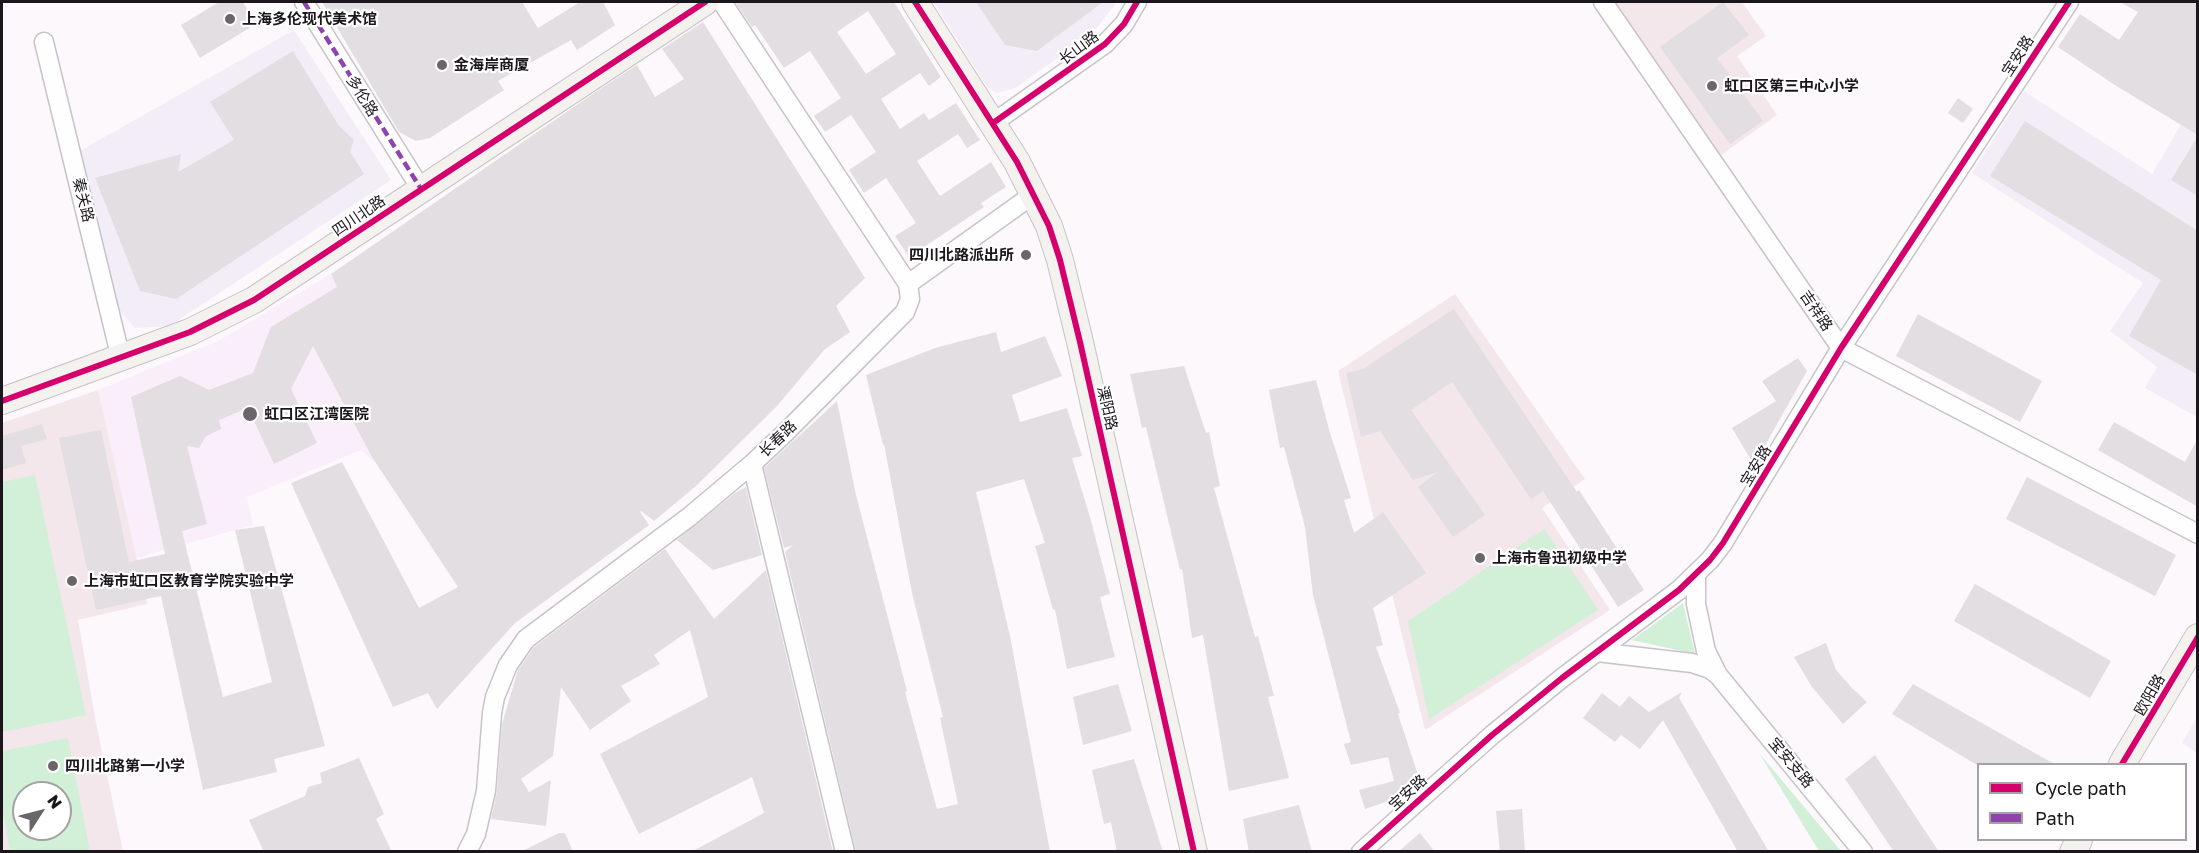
<!DOCTYPE html>
<meta charset="utf-8">
<style>
body{margin:0}
#map{position:relative;width:2199px;height:853px;overflow:hidden;background:#fcf8fc;font-family:"Golos Text",sans-serif}
canvas{display:block}
.frame{position:absolute;inset:0;border:3px solid #1b161b;pointer-events:none}
.legend{position:absolute;left:1977px;top:763px;width:210px;height:78px;box-sizing:border-box;background:#fff;border:2px solid #a4a2a4;margin:0;padding:8px 10px;list-style:none;font-size:18px;color:#1b161b}
.legend li{display:flex;align-items:center;gap:12px;height:30px}
.legend b{width:30px;border:2px solid #a4a2a4}
.north{position:absolute;left:12px;top:781px;width:60px;height:60px;box-sizing:border-box;background:#fff;border:2px solid #a4a2a4;border-radius:50%;rotate:54deg;font-size:16px;font-weight:700;line-height:24px;text-align:center;color:#1b161b}
.north::after{content:'';display:block;margin:auto;width:21px;height:27px;background:#6a656a;clip-path:polygon(50% 0,100% 100%,50% 72%,0 100%)}
</style>
<div id="map">
<canvas width="2199" height="853"></canvas>
<div class="frame"></div>
<ul class="legend">
<li><b style="height:8px;background:#d6006c"></b>Cycle path</li>
<li><b style="height:8px;background:#8e44ad"></b>Path</li>
</ul>
<div class="north">N</div>
</div>
<script>
const context = document.querySelector('canvas').getContext('2d');
context.lineJoin = 'round';
function fillPath(path, color) {
  context.fillStyle = color;
  context.fill(path, 'evenodd');
}
function shape(rows) {
  const path = new Path2D();
  for (const r of rows) {
    path.moveTo(r[0], r[1]);
    for (let i = 2; i < r.length; i += 2) path.lineTo(r[i], r[i + 1]);
  }
  return path;
}
function strokePath(path, color, width, dash) {
  context.strokeStyle = color;
  context.lineWidth = width;
  context.lineCap = dash ? 'butt' : 'round';
  context.setLineDash(dash || []);
  context.stroke(path);
}
function drawText(font, color, halo, rows, align = 'center') {
  context.font = font + ' "Golos Text","Noto Sans SC",sans-serif';
  context.lineWidth = 4.5;
  context.setLineDash([]);
  context.textBaseline = 'middle';
  context.strokeStyle = halo;
  context.fillStyle = color;
  for (const [text, x, y, turn = 0] of rows) {
    context.save();
    context.translate(x, y);
    context.rotate((+turn || 0) * Math.PI / 180);
    context.textAlign = isNaN(turn) ? turn : align;
    if (halo) context.strokeText(text, 0, 0);
    context.fillText(text, 0, 0);
    context.restore();
  }
}
fillPath(shape([
 [934,2,1117,2,1099,25,1086,38,1015,88,997,93,987,87],
 [294,30,391,180,169,326,135,328,116,307,78,152],
 [2024,91,2152,174,2197,97,2197,417,2145,388,2157,367,2110,331,2143,283,1972,173],
 [2197,717,2197,753,2182,743]
]), '#f3edf8');
fillPath(shape([
 [331,274,409,438,374,462,361,450,247,497,253,525,136,558,98,390,218,341]
]), '#faeefb');
fillPath(shape([
 [1611,2,1742,2,1766,36,1737,56,1777,115,1717,158],
 [1455,294,1585,479,1542,508,1610,610,1425,730,1338,371],
 [98,390,147,604,78,620,96,723,123,851,2,851,2,423],
 [24,793,60,793,60,829,24,829]
]), '#f4e7ec');
fillPath(shape([
 [35,475,86,715,2,732,2,482],
 [1544,529,1598,610,1429,719,1408,621],
 [1683,603,1695,654,1632,640],
 [68,738,90,851,10,851,2,807,2,751],
 [24,793,60,793,60,829,24,829],
 [1759,753,1841,851,1819,851]
]), '#d1f0d7');
fillPath(shape([
 [219,2,243,2,256,24,200,58,181,25],
 [322,2,522,2,538,28,580,2,603,2,615,25,577,50,571,40,498,81,504,90,430,138,416,141,399,132],
 [735,2,894,2,941,77,929,86,920,73,881,99,900,129,924,113,929,120,956,103,980,140,967,148,958,134,917,161,940,196,991,162,1006,187,981,203,984,207,909,257,895,236,916,223,886,178,864,193,849,170,876,152,851,115,825,132,814,116,841,98,810,51,784,68,755,25,752,27],
 [868,11,896,54,866,74,837,32],
 [976,2,1103,2,1037,51,1005,45],
 [1723,2,1749,35,1717,58,1763,121,1730,144,1660,47],
 [2120,2,2198,2,2198,135,2118,87,2058,47,2080,14,2119,40,2138,12],
 [703,22,865,278,836,306,850,332,824,350,777,406,696,486,654,521,641,511,640,512,649,525,515,623,437,709,428,693,393,707,291,483,342,462,419,608,458,587,372,457,313,346,291,389,317,443,274,464,248,408,219,420,221,429,206,436,199,448,187,446,207,524,182,531,223,697,272,682,235,530,264,526,325,746,274,759,277,772,203,790,161,596,96,610,59,438,101,430,129,562,165,554,131,397,180,376,209,390,253,373,271,327,337,287,331,274,597,91,637,65,655,97,684,79,662,49],
 [293,51,339,126,354,140,350,152,364,174,176,299,140,291,95,178,181,154,178,172,234,140,210,102],
 [1958,98,1973,109,1963,123,1948,113],
 [2025,121,2198,231,2198,375,2129,336,2161,280,1990,176],
 [2198,136,2198,196,2171,180],
 [1454,309,1577,492,1579,490,1644,590,1618,607,1543,491,1531,499,1452,382,1411,410,1485,515,1453,537,1418,487,1438,472,1413,480,1380,431,1361,437,1346,373,1363,369],
 [1918,314,2042,381,2020,422,1896,356],
 [996,332,1001,352,1045,336,1062,376,1012,395,1020,422,1067,408,1082,456,1072,458,1090,517,1110,594,1100,597,1115,657,1067,669,1055,609,1053,610,1035,546,1045,543,1024,479,976,492,1010,636,1050,852,856,852,785,552,793,545,784,548,764,468,837,401,856,495,907,691,905,692,937,809,958,804,940,718,943,717,912,593,884,444,883,445,866,375,935,348],
 [1798,358,1807,371,1754,465,1732,428,1776,401,1762,381],
 [1184,366,1206,433,1209,432,1220,486,1214,488,1255,637,1258,636,1274,696,1268,697,1289,778,1229,791,1203,635,1192,638,1182,569,1180,570,1146,427,1142,428,1130,374],
 [1316,380,1330,433,1351,498,1344,500,1354,533,1383,512,1426,573,1373,608,1383,645,1376,647,1400,713,1398,714,1421,784,1409,794,1365,809,1359,790,1394,781,1388,757,1351,765,1344,744,1351,742,1313,595,1305,527,1284,447,1280,448,1269,390],
 [2114,422,2185,462,2198,438,2198,507,2098,450],
 [42,424,47,439,21,446,26,463,2,470,2,436],
 [2027,477,2176,555,2155,596,2006,519],
 [746,487,762,555,713,570,677,540,735,493],
 [665,549,714,619,766,570,833,852,691,852,764,813,752,777,639,834,600,754,708,697,690,630,654,655,660,664,621,686,631,701,590,730,561,687,553,756,521,779,529,792,551,780,546,826,491,819,497,792,502,724,518,670,534,647],
 [1975,584,2111,661,2090,698,1954,621],
 [1826,643,1836,670,1852,688,1867,702,1843,724,1812,687,1794,657],
 [1118,684,1132,731,1083,745,1073,697],
 [1913,684,2056,765,1977,765,1892,714],
 [1682,692,1679,698,1769,852,1738,852,1663,720,1640,749,1621,735,1615,742,1583,718,1602,693,1620,707,1629,696,1649,712],
 [1875,755,1939,852,1894,852,1845,779],
 [359,758,384,814,376,819,392,852,264,852,249,820,305,796,308,787,322,783,320,773],
 [1134,759,1163,852,1117,852,1111,822,1104,824,1092,770],
 [1299,805,1312,852,1249,852,1243,819],
 [1522,809,1525,852,1500,852,1496,811],
 [559,833,565,833,573,852,520,852],
 [1420,833,1435,852,1398,852]
]), '#e2dee2');
const street = shape([
 [304,2,421,189],
 [1603,2,1841,348,2198,534],
 [44,42,121,359],
 [993,123,1105,44,1124,24,1137,2],
 [908,284,1034,194],
 [752,464,845,852],
 [1696,575,1696,604,1706,651,1718,675,1863,852],
 [1597,652,1692,663,1710,669,1718,675],
 [467,852,476,834,486,791,492,713,495,697,508,665,526,639,689,517,752,464,784,434,905,312,910,299,908,284,722,2],
 [1361,852,1492,735,1562,678,1679,590,1710,560,1723,543,1841,348,2069,2]
]);
const secondary = shape([
 [915,2,1017,162,1049,226,1060,260,1080,342,1194,852],
 [2,401,190,332,254,300,705,2],
 [2122,764,2198,637],
 [2073,852,2079,840]
]);
strokePath(street, '#c7c3c7', 21);
strokePath(secondary, '#c7c3c7', 28);
strokePath(street, '#fffeff', 18);
strokePath(secondary, '#f4f2ee', 26);
strokePath(shape([
 [304,2,421,189]
]), '#8e44ad', 4.5, [9, 4.5]);
strokePath(shape([
 [915,2,1017,162,1049,226,1060,260,1080,342,1194,852],
 [993,123,1105,44,1124,24,1137,2],
 [2,401,190,332,254,300,705,2],
 [2122,764,2198,637],
 [1361,852,1492,735,1562,678,1679,590,1710,560,1723,543,1841,348,2069,2]
]), '#d6006c', 6);
for (const [x, y, r, color] of [
 [230,19,6,"#6a656a"],
 [442,65,6,"#6a656a"],
 [1712,86,6,"#6a656a"],
 [1026,255,6,"#6a656a"],
 [250,414,8,"#6a656a"],
 [1480,558,6,"#6a656a"],
 [72,581,6,"#6a656a"],
 [53,766,6,"#6a656a"]
]) {
  const dot = new Path2D();
  dot.arc(x, y, r, 0, 2 * Math.PI);
  context.fillStyle = color;
  context.fill(dot);
  strokePath(dot, '#fff', 2);
}
drawText('bold 15px', '#1b161b', '#fff', [
 ["上海多伦现代美术馆",242,19],
 ["金海岸商厦",454,65],
 ["虹口区第三中心小学",1724,86],
 ["四川北路派出所",1014,255,"right"],
 ["虹口区江湾医院",264,414],
 ["上海市鲁迅初级中学",1492,558],
 ["上海市虹口区教育学院实验中学",84,581],
 ["四川北路第一小学",65,766]
], 'left');
drawText('15px', '#1b161b', '#fff', [
 ["长山路",1079,48,-37],
 ["宝安路",2018,56,-57],
 ["多伦路",362,96,58],
 ["秦关路",83,200,76],
 ["四川北路",359,216,-34],
 ["吉祥路",1816,311,56],
 ["溧阳路",1107,408,77],
 ["长春路",778,439,-44],
 ["宝安路",1756,466,-59],
 ["欧阳路",2150,695,-60],
 ["宝安支路",1791,763,50],
 ["宝安路",1408,793,-42]
]);
</script>
